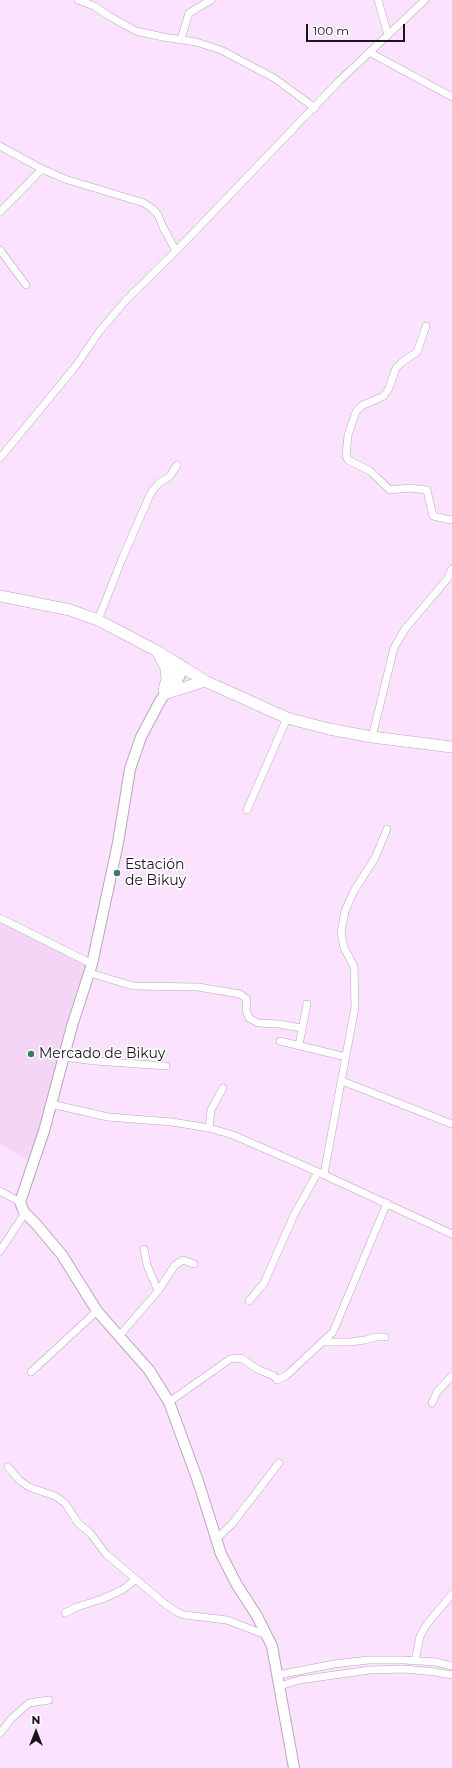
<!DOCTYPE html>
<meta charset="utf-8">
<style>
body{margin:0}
#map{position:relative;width:452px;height:1768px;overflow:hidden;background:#fbe2fe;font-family:Montserrat,sans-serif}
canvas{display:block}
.north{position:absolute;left:16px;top:1712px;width:40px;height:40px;-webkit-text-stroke:3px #fff;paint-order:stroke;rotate:0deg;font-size:11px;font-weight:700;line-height:16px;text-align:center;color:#1c131d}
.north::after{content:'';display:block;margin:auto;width:14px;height:18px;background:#1c131d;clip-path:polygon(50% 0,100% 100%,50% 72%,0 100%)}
.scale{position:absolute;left:306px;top:24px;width:99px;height:18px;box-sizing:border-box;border:2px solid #1c131d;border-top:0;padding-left:5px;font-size:12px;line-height:14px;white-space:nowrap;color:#1c131d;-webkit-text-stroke:3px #fff;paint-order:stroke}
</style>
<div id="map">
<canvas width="452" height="1768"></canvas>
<div class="north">N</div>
<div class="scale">100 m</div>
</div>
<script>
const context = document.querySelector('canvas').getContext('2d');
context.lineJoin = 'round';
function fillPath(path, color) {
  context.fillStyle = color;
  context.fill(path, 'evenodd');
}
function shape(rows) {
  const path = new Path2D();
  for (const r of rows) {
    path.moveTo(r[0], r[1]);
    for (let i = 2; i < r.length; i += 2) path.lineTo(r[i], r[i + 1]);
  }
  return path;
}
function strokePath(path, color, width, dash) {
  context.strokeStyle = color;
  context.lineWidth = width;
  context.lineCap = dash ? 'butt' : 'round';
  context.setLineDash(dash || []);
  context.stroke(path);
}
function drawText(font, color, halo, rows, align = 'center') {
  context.font = font + ' Montserrat,sans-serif';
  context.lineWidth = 3.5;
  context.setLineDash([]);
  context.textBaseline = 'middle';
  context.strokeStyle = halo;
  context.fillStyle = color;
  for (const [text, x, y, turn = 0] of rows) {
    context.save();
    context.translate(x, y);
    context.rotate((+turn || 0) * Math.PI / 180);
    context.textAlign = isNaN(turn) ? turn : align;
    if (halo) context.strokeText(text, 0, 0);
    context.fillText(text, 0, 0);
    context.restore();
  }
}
fillPath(shape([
 [0,921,90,965,29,1161,0,1144]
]), '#f3d5f6');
const street = shape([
 [78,0,94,6,109,16,136,31,163,37,196,42,221,50,274,78,315,108],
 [378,0,388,35],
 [181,39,189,13,211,0],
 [369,52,452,97],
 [0,146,42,169,65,179,144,203,154,210,158,215,163,227,176,251],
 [0,212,42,169],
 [0,250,26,285],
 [426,326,417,352,402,362,396,368,389,388,384,396,361,406,356,412,348,435,346,455,348,460,370,471,390,490,409,488,427,490,433,516,452,520],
 [0,458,75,367,99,332,127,299,176,251,339,81,425,0],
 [98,620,122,559,149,497,153,490,159,483,170,476,177,465],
 [372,737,394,648,405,629,448,578,452,569],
 [247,810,287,718],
 [0,918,92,964],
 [90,973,133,986,198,987,240,994,247,999,246,1010,249,1018,258,1023,279,1024,301,1028],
 [280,1041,346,1057],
 [299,1045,307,1004],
 [64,1057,95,1061,166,1066],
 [342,1081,452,1124],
 [51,1104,108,1117,172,1122,209,1128,233,1135,318,1172,452,1234],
 [209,1128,211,1110,223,1088],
 [324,1174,355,1007,354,966,344,948,341,933,345,911,354,891,375,858,387,829],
 [0,1191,20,1202],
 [144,1249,147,1265,158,1291],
 [0,1251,25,1213],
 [249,1301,264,1283,294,1215,318,1172],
 [120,1335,158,1291,175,1265,183,1260,194,1264],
 [322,1342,350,1342,365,1340,376,1337,385,1337],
 [31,1372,97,1311],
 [169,1402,230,1359,241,1358,257,1369,274,1376,277,1380,287,1375,333,1332,387,1203],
 [432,1403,437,1392,452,1376],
 [8,1467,19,1480,29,1487,55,1496,65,1503,78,1523,90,1533,106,1554,165,1604,177,1612,184,1615,227,1620,266,1635],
 [216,1539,232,1524,279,1463],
 [65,1613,77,1607,102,1599,122,1590,135,1580],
 [415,1661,420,1636,427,1624,452,1594],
 [278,1675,334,1664,369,1660,404,1660,436,1662,452,1666],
 [280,1686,299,1680,370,1670,404,1669,435,1672,452,1675],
 [0,1733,12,1718,29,1703,49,1700]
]);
const secondary = shape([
 [184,667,175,685,164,695,160,701,141,737,130,769,118,843,92,964,72,1026,44,1131,20,1202,24,1212,36,1224,62,1255,97,1311,149,1370,169,1402,198,1481,221,1554,237,1585,257,1616,272,1646,294,1768],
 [166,685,169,679,178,664]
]);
const primary = shape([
 [0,596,70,610,98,620,157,651,205,681,287,718,329,729,372,737,452,747],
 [157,651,166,668,167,679,164,690],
 [167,693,205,681]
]);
strokePath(street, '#bba4bd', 8);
strokePath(secondary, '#bba4bd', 12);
strokePath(primary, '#bba4bd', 12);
strokePath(street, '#fff', 7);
strokePath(secondary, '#fff', 10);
strokePath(primary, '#fff', 11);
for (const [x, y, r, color] of [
 [117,873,4,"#3b7a67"],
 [31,1054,4,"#3b7a67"]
]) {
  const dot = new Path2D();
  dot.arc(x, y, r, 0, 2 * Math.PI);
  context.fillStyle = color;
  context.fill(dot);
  strokePath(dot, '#fff', 1.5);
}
drawText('14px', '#1c131d', '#fff', [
 ["Estación",125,865],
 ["de Bikuy",125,881],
 ["Mercado de Bikuy",39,1054]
], 'left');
</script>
